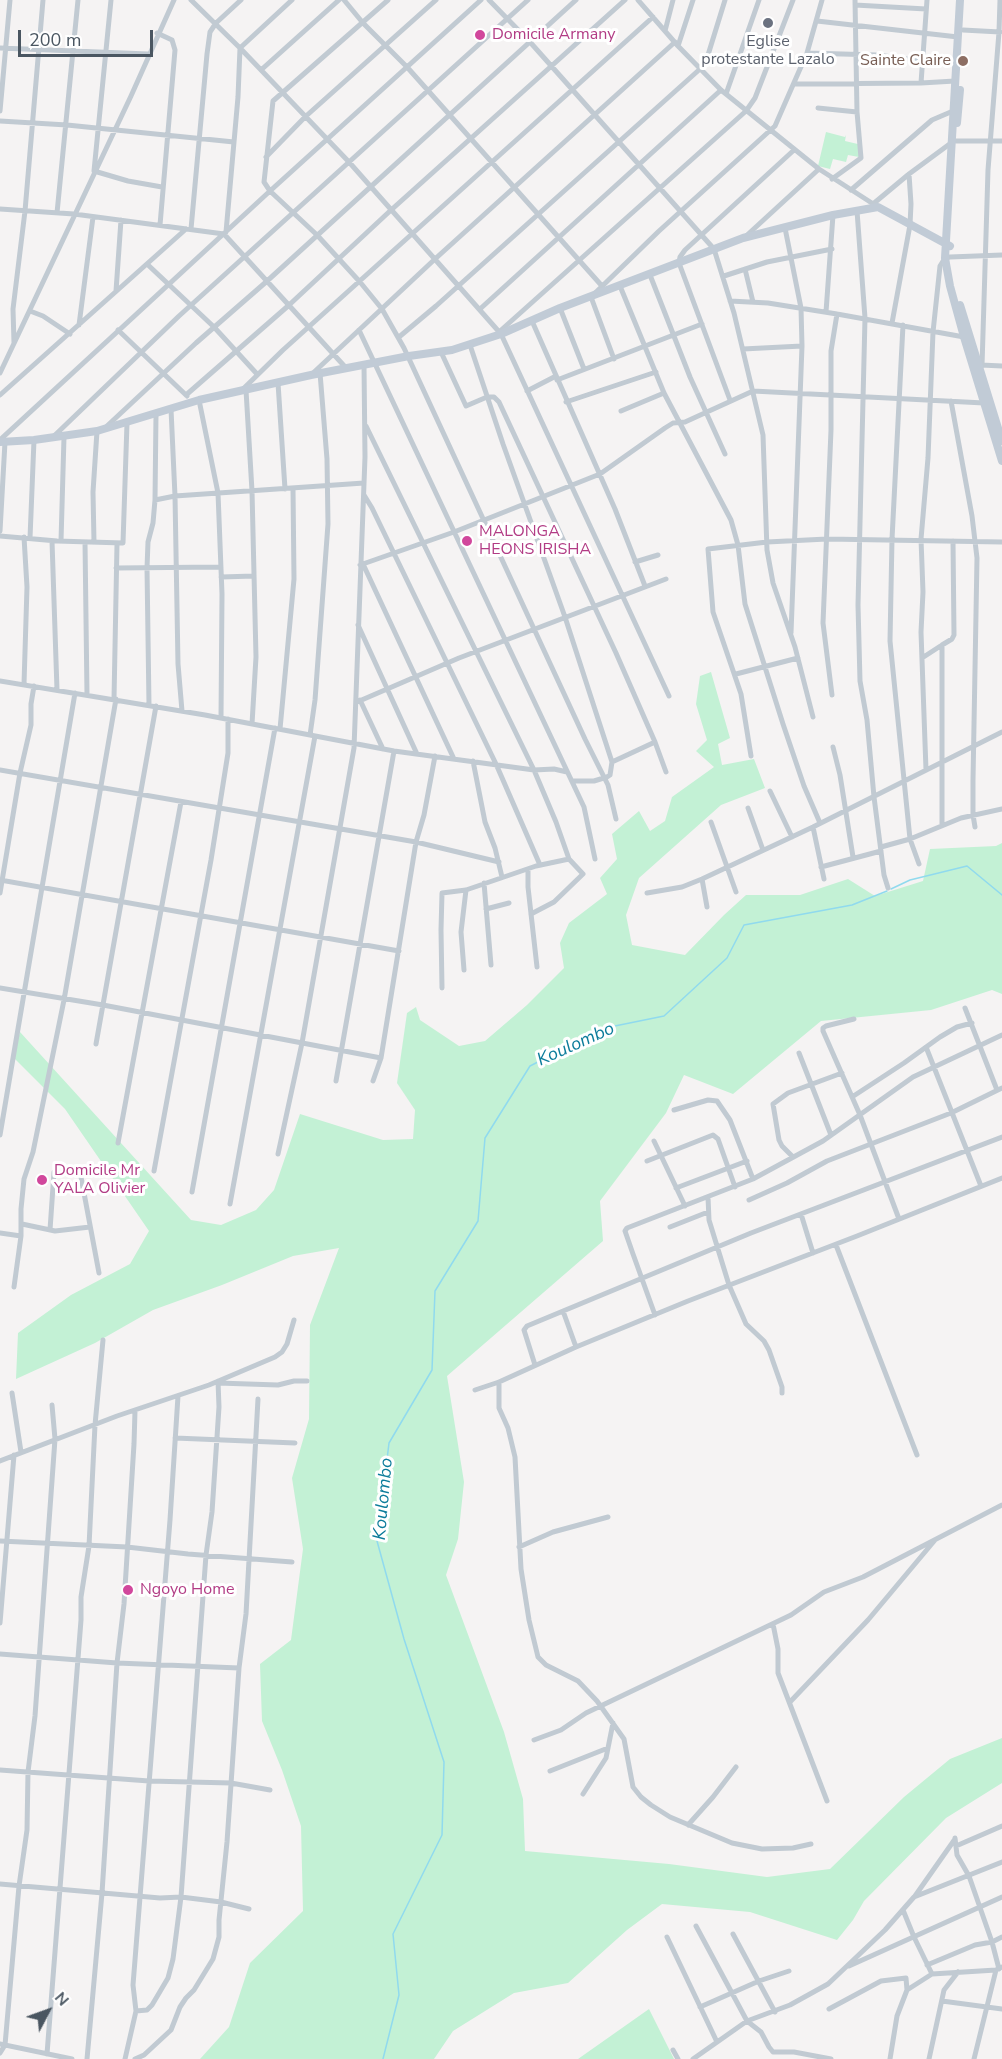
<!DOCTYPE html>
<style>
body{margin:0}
#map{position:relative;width:1002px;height:2059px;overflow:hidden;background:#f5f3f3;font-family:"Nunito Sans",sans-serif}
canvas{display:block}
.north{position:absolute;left:18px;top:1981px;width:60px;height:60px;-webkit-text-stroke:4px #fff;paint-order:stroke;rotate:49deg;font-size:16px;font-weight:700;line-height:24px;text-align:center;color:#4a5661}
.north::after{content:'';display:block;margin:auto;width:21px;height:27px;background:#4a5661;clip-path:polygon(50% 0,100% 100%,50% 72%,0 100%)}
.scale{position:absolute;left:18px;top:30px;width:135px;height:27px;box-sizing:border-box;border:3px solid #4a5661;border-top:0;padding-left:8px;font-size:18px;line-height:21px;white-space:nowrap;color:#4a5661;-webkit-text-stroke:4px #fff;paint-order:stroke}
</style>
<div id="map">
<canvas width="1002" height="2059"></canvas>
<div class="north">N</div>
<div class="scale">200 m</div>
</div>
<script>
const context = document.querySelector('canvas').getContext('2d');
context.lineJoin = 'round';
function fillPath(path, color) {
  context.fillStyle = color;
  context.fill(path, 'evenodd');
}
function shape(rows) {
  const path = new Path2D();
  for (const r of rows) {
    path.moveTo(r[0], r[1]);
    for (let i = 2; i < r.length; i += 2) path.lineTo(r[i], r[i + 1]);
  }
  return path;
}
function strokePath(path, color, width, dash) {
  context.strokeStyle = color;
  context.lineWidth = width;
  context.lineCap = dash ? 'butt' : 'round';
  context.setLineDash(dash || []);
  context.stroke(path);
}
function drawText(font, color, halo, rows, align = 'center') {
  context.font = font + ' "Nunito Sans",sans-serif';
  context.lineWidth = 6;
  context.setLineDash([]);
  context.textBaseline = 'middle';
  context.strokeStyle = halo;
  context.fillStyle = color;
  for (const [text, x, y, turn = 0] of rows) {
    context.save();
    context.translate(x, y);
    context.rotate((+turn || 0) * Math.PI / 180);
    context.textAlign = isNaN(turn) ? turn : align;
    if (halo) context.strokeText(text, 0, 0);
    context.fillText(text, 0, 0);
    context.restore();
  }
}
fillPath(shape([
 [826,132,845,137,846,135,845,141,862,145,859,157,848,155,846,162,833,159,830,169,818,166],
 [711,672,730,738,718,744,722,765,754,759,765,788,721,805,639,878,626,915,632,945,685,955,724,915,746,895,800,895,848,879,875,896,923,881,930,849,996,846,1002,843,1002,994,992,990,931,1010,821,1021,733,1094,684,1075,666,1113,600,1201,603,1241,447,1376,464,1482,458,1539,446,1575,504,1732,523,1799,525,1851,669,1864,767,1877,830,1869,904,1797,950,1759,1002,1738,1002,1783,946,1818,864,1901,853,1920,837,1940,750,1912,662,1904,627,1930,568,1983,514,1993,453,2031,434,2059,200,2059,229,2027,250,1963,303,1911,301,1826,282,1770,262,1721,260,1664,291,1640,303,1549,292,1478,309,1419,310,1325,339,1248,293,1256,222,1285,153,1310,95,1343,16,1379,18,1333,71,1295,130,1264,149,1231,65,1109,12,1056,20,1032,191,1220,221,1225,256,1210,274,1190,300,1114,383,1140,413,1139,415,1110,397,1083,407,1013,416,1007,420,1020,459,1046,485,1041,527,1005,564,968,560,943,569,923,607,894,600,878,617,859,612,834,639,811,650,831,665,821,672,797,714,767,696,751,707,740,696,704,700,676],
 [649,2009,674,2059,578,2059]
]), '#c3f1d5');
strokePath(shape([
 [891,889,910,880,967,866,1002,895],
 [383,2059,399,1995,393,1934,442,1835,444,1762,404,1639,377,1541,389,1443,432,1370,435,1291,478,1221,485,1138,530,1066,605,1028,664,1016,727,958,744,925,852,905,887,891]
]), '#90daee', 1.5);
strokePath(shape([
 [111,0,94,171,128,181,162,187],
 [191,0,240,48,349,162,501,334,669,696],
 [344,0,363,23,407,67,602,286],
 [388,0,273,101,264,182,270,191,317,235,360,282,382,309,404,348,585,739,608,785,616,819],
 [489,0,530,42,714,249,734,313,763,435,767,550,773,583,795,647,813,717],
 [638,0,678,46,721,90,819,169,878,207],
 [855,5,926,9],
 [817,21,958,37],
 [963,30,1000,32],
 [665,31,673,0],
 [157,33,172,40,175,50,160,225],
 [678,46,693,0],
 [0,48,148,54],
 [807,53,877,55,923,61],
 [261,70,339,0],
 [921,83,927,0],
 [794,84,921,83,955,81],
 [726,94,759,0],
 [818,108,857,112],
 [0,111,10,0],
 [0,121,67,125,234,142],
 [956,141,1002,141],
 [266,157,305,117,436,0],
 [832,179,861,158,857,112,855,0],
 [851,190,932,120,953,111],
 [873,204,909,174,951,143],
 [0,209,74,214,224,234,347,369],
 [857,211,865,318,858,605,860,681,867,720,874,797,884,875,888,888],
 [57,213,78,0],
 [785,228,801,308,802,346,791,633],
 [191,229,207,54,210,32,216,23,241,0],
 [226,232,238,97,240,48,292,0],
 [745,237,819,169],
 [147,264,214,327,257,374],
 [745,269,753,302],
 [650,275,690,377,725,454],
 [724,276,767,262,832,249],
 [620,286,664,393,731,520,738,545,745,604,783,724,804,786,820,823],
 [116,291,121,220],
 [730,301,768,303,837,314,964,337],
 [560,308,584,369],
 [480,309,721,90],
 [30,311,43,316,70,334],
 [826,312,833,215],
 [532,321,615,509,645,586],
 [892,323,910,225,911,204,909,174],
 [79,325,93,217],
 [903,325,892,539,890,641,910,839,919,864],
 [118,330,187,396],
 [359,330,584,807,595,859],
 [499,332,746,111,755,98,793,0],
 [399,337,436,306,700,69,708,55,725,0],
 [14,343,13,309,25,211,43,0],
 [470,345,503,444,565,617,612,762,610,775,607,777,594,781,572,781],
 [743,349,802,346],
 [441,352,466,406,487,397,494,397,499,402,616,653,655,742,666,772],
 [614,359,591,297,659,231,775,126,807,53,822,0],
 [981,365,1002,366],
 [982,366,988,170,999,32,1000,0],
 [0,373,131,96,174,0],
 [312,374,435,259,675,42],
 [557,380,702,324],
 [278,383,285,489],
 [246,390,252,491,256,657,252,724],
 [241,391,283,350,653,17],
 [527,391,556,376],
 [0,395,186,229],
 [186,395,288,306,390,211,625,0],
 [199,400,218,493,222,594,221,718],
 [730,400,679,263,680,257,685,250,794,150],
 [951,401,972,516,977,558,973,780,973,815,975,827],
 [566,402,656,372],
 [171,409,175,496,178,664,182,711],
 [621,411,664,393],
 [107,426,196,343,266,282,576,0],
 [366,426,534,770,556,822,569,859],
 [53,437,179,316,528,0],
 [0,440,270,191,481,0],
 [364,495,372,508,496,764,540,865],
 [155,500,175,496,364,483],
 [0,531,5,442],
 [0,536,57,541,123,543,127,423],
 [24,537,27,587,24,684],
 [30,538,34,440],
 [52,541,57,690],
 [61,541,64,437],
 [85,542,87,695],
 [94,542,93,492,97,431],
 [635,562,658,555],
 [363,564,454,759],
 [360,565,454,532,600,474,665,428,673,423,685,422,753,391,984,403],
 [116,568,221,567],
 [221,577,254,576],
 [358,625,417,754],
 [922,658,942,645],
 [736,674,798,658],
 [0,681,205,715,394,751,534,770,554,769,567,772],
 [832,695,823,623,831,430,831,351,837,314],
 [114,699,117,544],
 [360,700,383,749],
 [357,702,459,658,666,579],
 [149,705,147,568,148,542,153,523,155,500,156,414],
 [280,729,294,579,293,488],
 [310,735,315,700,328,524,327,459,320,373],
 [833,747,840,775,853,857],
 [751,756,741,694,713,612,708,549,767,542,827,539,1002,542],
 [473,761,485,822,495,848,502,877],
 [612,762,655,742],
 [0,770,416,842,499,862],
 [926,770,921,632,923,592,921,539,928,458,933,332,940,266,945,258,950,257,1002,255],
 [770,791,792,837],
 [748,808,763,850],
 [711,822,736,892],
 [942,825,942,645,952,639,954,635,953,541],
 [813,827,824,879],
 [881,847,910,839,961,818,1002,809],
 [821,867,881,851],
 [528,869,528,887,537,967],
 [702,879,707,907],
 [0,880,399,951],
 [484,883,491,965],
 [0,893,20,773,31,725,31,704,34,686],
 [647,893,682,887,702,879,813,827,1002,732],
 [486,909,509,903],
 [464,970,461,932,466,890],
 [0,988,103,1005,381,1058],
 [442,988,441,930,442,893,466,890,536,866,569,859,583,874,554,902,531,914],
 [965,1008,997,1090],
 [854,1019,826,1026,823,1028,823,1031,860,1115,899,1219],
 [96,1044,156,706],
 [926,1047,981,1186],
 [799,1053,831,1135],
 [336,1081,394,751],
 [373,1081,381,1058,416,842,424,815,435,756],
 [852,1097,904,1063,940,1037,957,1027,972,1023],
 [674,1110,708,1100,717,1101,730,1120,753,1179],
 [0,1135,75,693],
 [654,1141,685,1206],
 [118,1143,181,802],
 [278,1154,302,1043,354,748,365,457,364,365],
 [793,1157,782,1146,779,1140,773,1104,788,1093,842,1073],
 [647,1161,713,1135,718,1139,735,1187],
 [154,1171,211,860,228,753,228,719],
 [81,1177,99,1273],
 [676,1188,747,1161],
 [192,1192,275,728],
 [708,1197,709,1220,729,1285,746,1324,764,1341,769,1350,782,1387,782,1393],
 [749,1200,787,1183,827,1161,951,1113,1002,1088],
 [230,1204,315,736],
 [801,1214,813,1253],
 [22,1224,55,1231,90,1227],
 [670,1227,708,1212],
 [50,1230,54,1172],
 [0,1233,21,1236],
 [836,1245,917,1455],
 [14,1287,21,1236,21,1209,24,1179,33,1152,64,1000,116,699],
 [563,1311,576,1347],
 [655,1315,633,1254,625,1231,627,1228,753,1179,823,1141,913,1077,1002,1035],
 [535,1365,524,1330,527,1326,751,1233,1002,1137],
 [499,1382,499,1408,508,1428,515,1457,521,1569,529,1620,538,1657,546,1665,578,1681,597,1701,624,1739,633,1787,641,1797,651,1805,670,1817,732,1843,762,1849,793,1848,811,1844],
 [218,1383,278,1385,294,1381,307,1381],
 [475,1390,499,1382,576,1347,688,1301,857,1236,1002,1178],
 [12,1393,21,1452],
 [175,1438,295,1443],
 [0,1461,117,1416,209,1385,275,1357,282,1352,287,1344,294,1320],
 [0,1541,127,1547,188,1554,292,1562],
 [519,1547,553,1532,608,1517],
 [0,1623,14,1455],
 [773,1624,778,1649,778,1673,827,1801],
 [0,1654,117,1663,239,1668],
 [790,1702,868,1620,935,1540],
 [534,1740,561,1730,586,1713,791,1615,824,1592,863,1577,1002,1505],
 [0,1770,149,1781,231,1783,270,1790],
 [550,1771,608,1748],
 [583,1794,606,1758,613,1723],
 [688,1825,713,1797,736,1767],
 [956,1846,1002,1826],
 [0,1884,160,1898,181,1897,221,1902,249,1909],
 [915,1896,955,1839],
 [903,1910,914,1937,932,1974],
 [696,1926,747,2021,761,2032,769,2047,773,2052,794,2052,831,2059],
 [733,1934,775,2012],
 [667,1937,717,2042],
 [927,1965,975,1945,992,1942,969,1876,957,1855,955,1838],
 [849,1966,1002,1897],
 [999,1969,992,1942,1002,1937],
 [942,2001,1002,2009],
 [700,2007,759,1981,789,1971],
 [829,2009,881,1981,906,1978,907,1990],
 [136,2011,147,2010,152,2005,168,1978,173,1959,181,1897,206,1555,212,1512,219,1407,218,1381],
 [0,2044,72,2059],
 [673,2050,678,2059],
 [0,2053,5,2045,19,1886,27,1830,28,1772,35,1716,55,1439,52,1405],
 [47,2054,81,1620,81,1597,89,1546,95,1425,103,1340],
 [87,2059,102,1893,117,1663,124,1604,134,1444,135,1411],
 [125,2059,136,2011,133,1985,170,1520,178,1396],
 [135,2059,144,2055,171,2030,180,2007,186,1998,194,1990,213,1959,219,1937,219,1920,227,1842,239,1668,246,1614,258,1399],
 [693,2059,747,2021,790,2005,828,1984,885,1930,914,1897,1002,1862],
 [890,2059,897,2016,907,1990,932,1974,996,1970],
 [929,2059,944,1990,958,1972],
 [974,2059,996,1970,1002,1967]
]), '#c1cad2', 5);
strokePath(shape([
 [960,0,945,258,950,286,964,337,1002,461],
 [957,123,960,90],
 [960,305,1002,441],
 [0,442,34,440,97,431,199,400,311,375,409,356,452,350,501,334,560,308,743,238,833,215,878,207,950,246]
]), '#c1cbd6', 8);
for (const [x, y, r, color] of [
 [768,23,6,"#6b7280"],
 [480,35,6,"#d1479c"],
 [963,61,6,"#8d6e63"],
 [467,541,6,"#d1479c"],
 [42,1180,6,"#d1479c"],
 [128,1590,6,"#d1479c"]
]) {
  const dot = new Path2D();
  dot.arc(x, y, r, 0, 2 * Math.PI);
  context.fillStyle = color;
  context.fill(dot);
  strokePath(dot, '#fff', 2);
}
drawText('16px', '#b23c85', '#fff', [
 ["Domicile Armany",492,35],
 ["MALONGA",479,532],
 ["HEONS IRISHA",479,550],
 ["Domicile Mr",54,1171],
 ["YALA Olivier",54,1189],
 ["Ngoyo Home",140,1590]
], 'left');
drawText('16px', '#5b616d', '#fff', [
 ["Eglise",768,42],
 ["protestante Lazalo",768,60]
]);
drawText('16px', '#785e54', '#fff', [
 ["Sainte Claire",951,61]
], 'right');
drawText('italic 18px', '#0c7c9b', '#fff', [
 ["Koulombo",576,1045,-24],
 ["Koulombo",384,1499,-85]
]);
</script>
